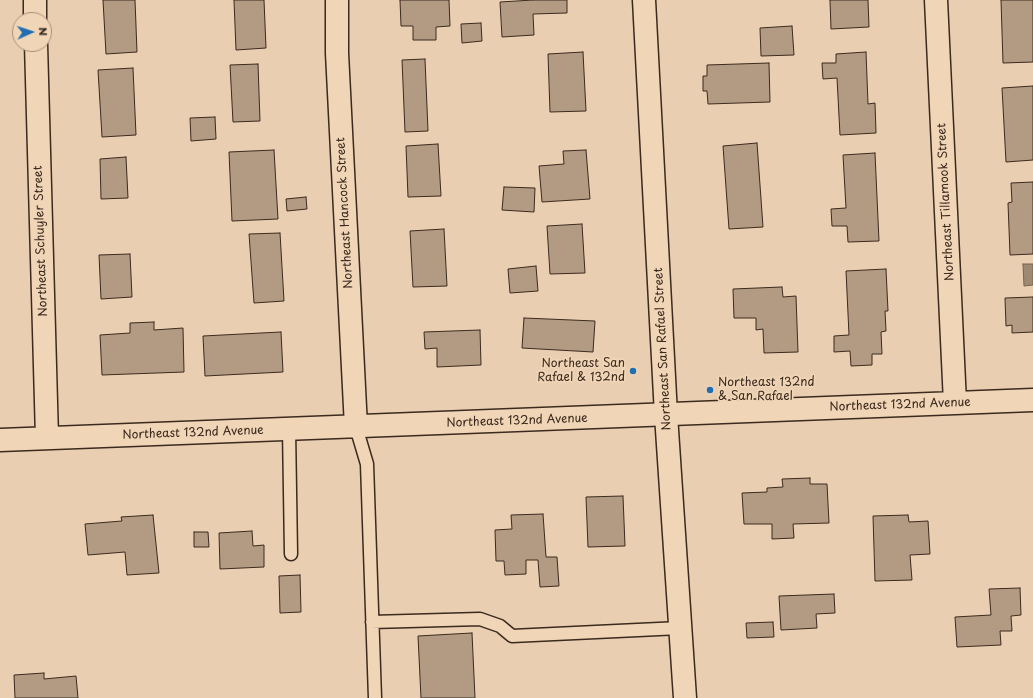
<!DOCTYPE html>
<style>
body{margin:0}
#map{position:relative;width:1033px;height:698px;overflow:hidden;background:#e9ceb1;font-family:"Playpen Sans",sans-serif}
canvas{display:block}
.north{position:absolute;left:12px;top:12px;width:40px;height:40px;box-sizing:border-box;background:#f0d5b7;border:1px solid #a8917a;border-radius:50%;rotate:87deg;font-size:11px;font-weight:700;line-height:16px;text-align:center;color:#3b2a1e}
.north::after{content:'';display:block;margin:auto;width:14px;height:18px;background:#1f6fb2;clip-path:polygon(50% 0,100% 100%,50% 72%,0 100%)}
</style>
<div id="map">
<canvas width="1033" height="698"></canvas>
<div class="north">N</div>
</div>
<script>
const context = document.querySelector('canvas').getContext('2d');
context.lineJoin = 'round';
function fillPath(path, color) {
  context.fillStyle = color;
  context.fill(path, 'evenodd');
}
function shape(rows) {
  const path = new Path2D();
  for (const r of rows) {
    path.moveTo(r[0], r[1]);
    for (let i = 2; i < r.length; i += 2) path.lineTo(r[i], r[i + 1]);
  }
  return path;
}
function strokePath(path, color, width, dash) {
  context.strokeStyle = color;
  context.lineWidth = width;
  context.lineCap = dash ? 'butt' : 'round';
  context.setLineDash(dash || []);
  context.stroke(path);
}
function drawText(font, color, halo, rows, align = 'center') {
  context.font = font + ' "Playpen Sans",sans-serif';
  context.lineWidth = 3.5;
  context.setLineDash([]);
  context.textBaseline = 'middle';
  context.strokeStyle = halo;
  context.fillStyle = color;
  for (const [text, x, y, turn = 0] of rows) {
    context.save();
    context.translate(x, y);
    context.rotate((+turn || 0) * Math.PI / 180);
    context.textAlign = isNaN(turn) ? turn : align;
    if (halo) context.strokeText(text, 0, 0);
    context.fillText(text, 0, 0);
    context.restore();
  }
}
const water = shape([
 [1023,264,1033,264,1033,285,1024,286,1023,264]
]);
fillPath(water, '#9f8973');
strokePath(water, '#776351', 1);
const building = shape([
 [103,0,135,0,137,52,106,54,103,0],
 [234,0,264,0,266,48,236,50,234,0],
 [400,0,449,0,450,26,436,27,436,40,413,40,413,26,401,26,400,0],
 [533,0,567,0,567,13,533,14,534,35,502,37,500,2,533,0],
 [830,0,868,0,869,27,831,29,830,0],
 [1001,0,1033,0,1033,62,1003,63,1001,0],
 [481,23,482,41,462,43,461,24,481,23],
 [792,26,794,55,761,56,760,28,792,26],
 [583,52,586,111,550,112,548,54,583,52],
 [866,52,868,104,875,103,876,133,840,135,837,78,823,79,822,63,836,63,836,54,866,52],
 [425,59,428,131,405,132,402,60,425,59],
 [769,63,770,102,708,104,707,91,703,91,703,76,707,76,707,65,769,63],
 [258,64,260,121,233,122,230,65,258,64],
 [133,68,136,135,102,137,98,70,133,68],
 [1033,86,1033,160,1006,162,1002,88,1033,86],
 [215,117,216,139,191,141,190,118,215,117],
 [757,143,763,227,729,229,723,146,757,143],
 [438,144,441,196,408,197,406,146,438,144],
 [274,150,278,219,232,221,229,152,274,150],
 [586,150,590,199,542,202,539,166,564,164,563,151,586,150],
 [875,153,879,241,848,242,847,226,832,226,831,209,846,208,843,155,875,153],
 [126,157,128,198,101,199,100,159,126,157],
 [1033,182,1033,254,1010,255,1008,203,1012,202,1011,183,1033,182],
 [504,187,535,188,534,212,502,210,504,187],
 [306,197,307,209,287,211,286,199,306,197],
 [582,224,585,273,550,274,547,226,582,224],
 [444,229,447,286,413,287,410,231,444,229],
 [280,233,284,301,254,303,249,234,280,233],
 [130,254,132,297,101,299,99,255,130,254],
 [536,266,538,291,510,293,508,269,536,266],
 [886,269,888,311,885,311,886,331,881,332,882,354,872,354,872,365,851,366,850,351,834,352,834,336,849,335,846,271,886,269],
 [782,287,783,297,796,296,798,352,764,353,763,329,756,330,756,318,734,318,733,289,782,287],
 [1033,297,1033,332,1012,333,1012,325,1006,326,1005,298,1033,297],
 [524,318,595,321,593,352,522,348,524,318],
 [154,322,154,330,183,328,184,372,102,375,100,335,130,333,130,323,154,322],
 [480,330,481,365,437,367,437,348,425,349,424,332,480,330],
 [281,332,283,372,205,376,203,336,281,332],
 [810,478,810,484,827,484,829,523,793,524,794,538,772,539,772,524,744,524,742,493,767,492,767,488,783,487,782,479,810,478],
 [623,496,625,546,588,547,586,497,623,496],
 [543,514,546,557,557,557,559,586,540,587,538,560,526,560,526,574,505,575,504,561,496,561,495,530,512,529,511,515,543,514],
 [153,515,159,573,127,575,125,552,88,555,85,524,122,521,121,517,153,515],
 [908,515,909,522,928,521,930,554,910,555,912,580,875,581,873,516,908,515],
 [252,531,253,546,264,545,264,567,220,569,219,533,252,531],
 [194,532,208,532,209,547,194,547,194,532],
 [300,575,301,612,280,613,279,576,300,575],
 [1020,588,1021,615,1011,616,1012,631,1000,631,1001,645,957,647,955,617,991,615,989,589,1020,588],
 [834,594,835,613,816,614,817,628,781,630,779,596,834,594],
 [773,622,774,637,747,638,746,623,773,622],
 [472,633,475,698,421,698,418,636,472,633],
 [44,673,44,679,76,676,78,698,15,698,14,675,44,673]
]);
fillPath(building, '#b39b83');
strokePath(building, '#3b2a1e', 1);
const lane = shape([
 [356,427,367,464,375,698],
 [289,429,291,554],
 [372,622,480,619,500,626,512,636,680,628]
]);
const street = shape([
 [35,0,35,20],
 [337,0,337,53,356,427],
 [936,0,955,403],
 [36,44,47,438],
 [0,440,1033,400]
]);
const secondary = shape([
 [644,0,666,415,685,698]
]);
strokePath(lane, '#3b2a1e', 15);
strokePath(street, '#3b2a1e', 25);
strokePath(secondary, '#3b2a1e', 25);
strokePath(lane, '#f0d5b7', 12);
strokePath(street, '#f0d5b7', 22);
strokePath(secondary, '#f0d5b7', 22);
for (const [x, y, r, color] of [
 [633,371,4,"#1f6fb2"],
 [710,390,4,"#1f6fb2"]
]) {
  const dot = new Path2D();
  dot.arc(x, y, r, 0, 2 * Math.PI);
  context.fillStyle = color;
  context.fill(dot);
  strokePath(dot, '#f0d5b7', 1.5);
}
drawText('12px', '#3b2a1e', '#f0d5b7', [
 ["Northeast Tillamook Street",946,202,-93],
 ["Northeast Hancock Street",345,213,-93],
 ["Northeast Schuyler Street",41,241,-92],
 ["Northeast San Rafael Street",663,349,-93],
 ["Northeast 132nd Avenue",900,405,-2],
 ["Northeast 132nd Avenue",517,421,-2],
 ["Northeast 132nd Avenue",193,433,-2]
]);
drawText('12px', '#3b2a1e', '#f0d5b7', [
 ["Northeast San",625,364],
 ["Rafael & 132nd",625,378],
 ["Northeast 132nd",718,383,"left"],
 ["& San Rafael",718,397,"left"]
], 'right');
</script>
